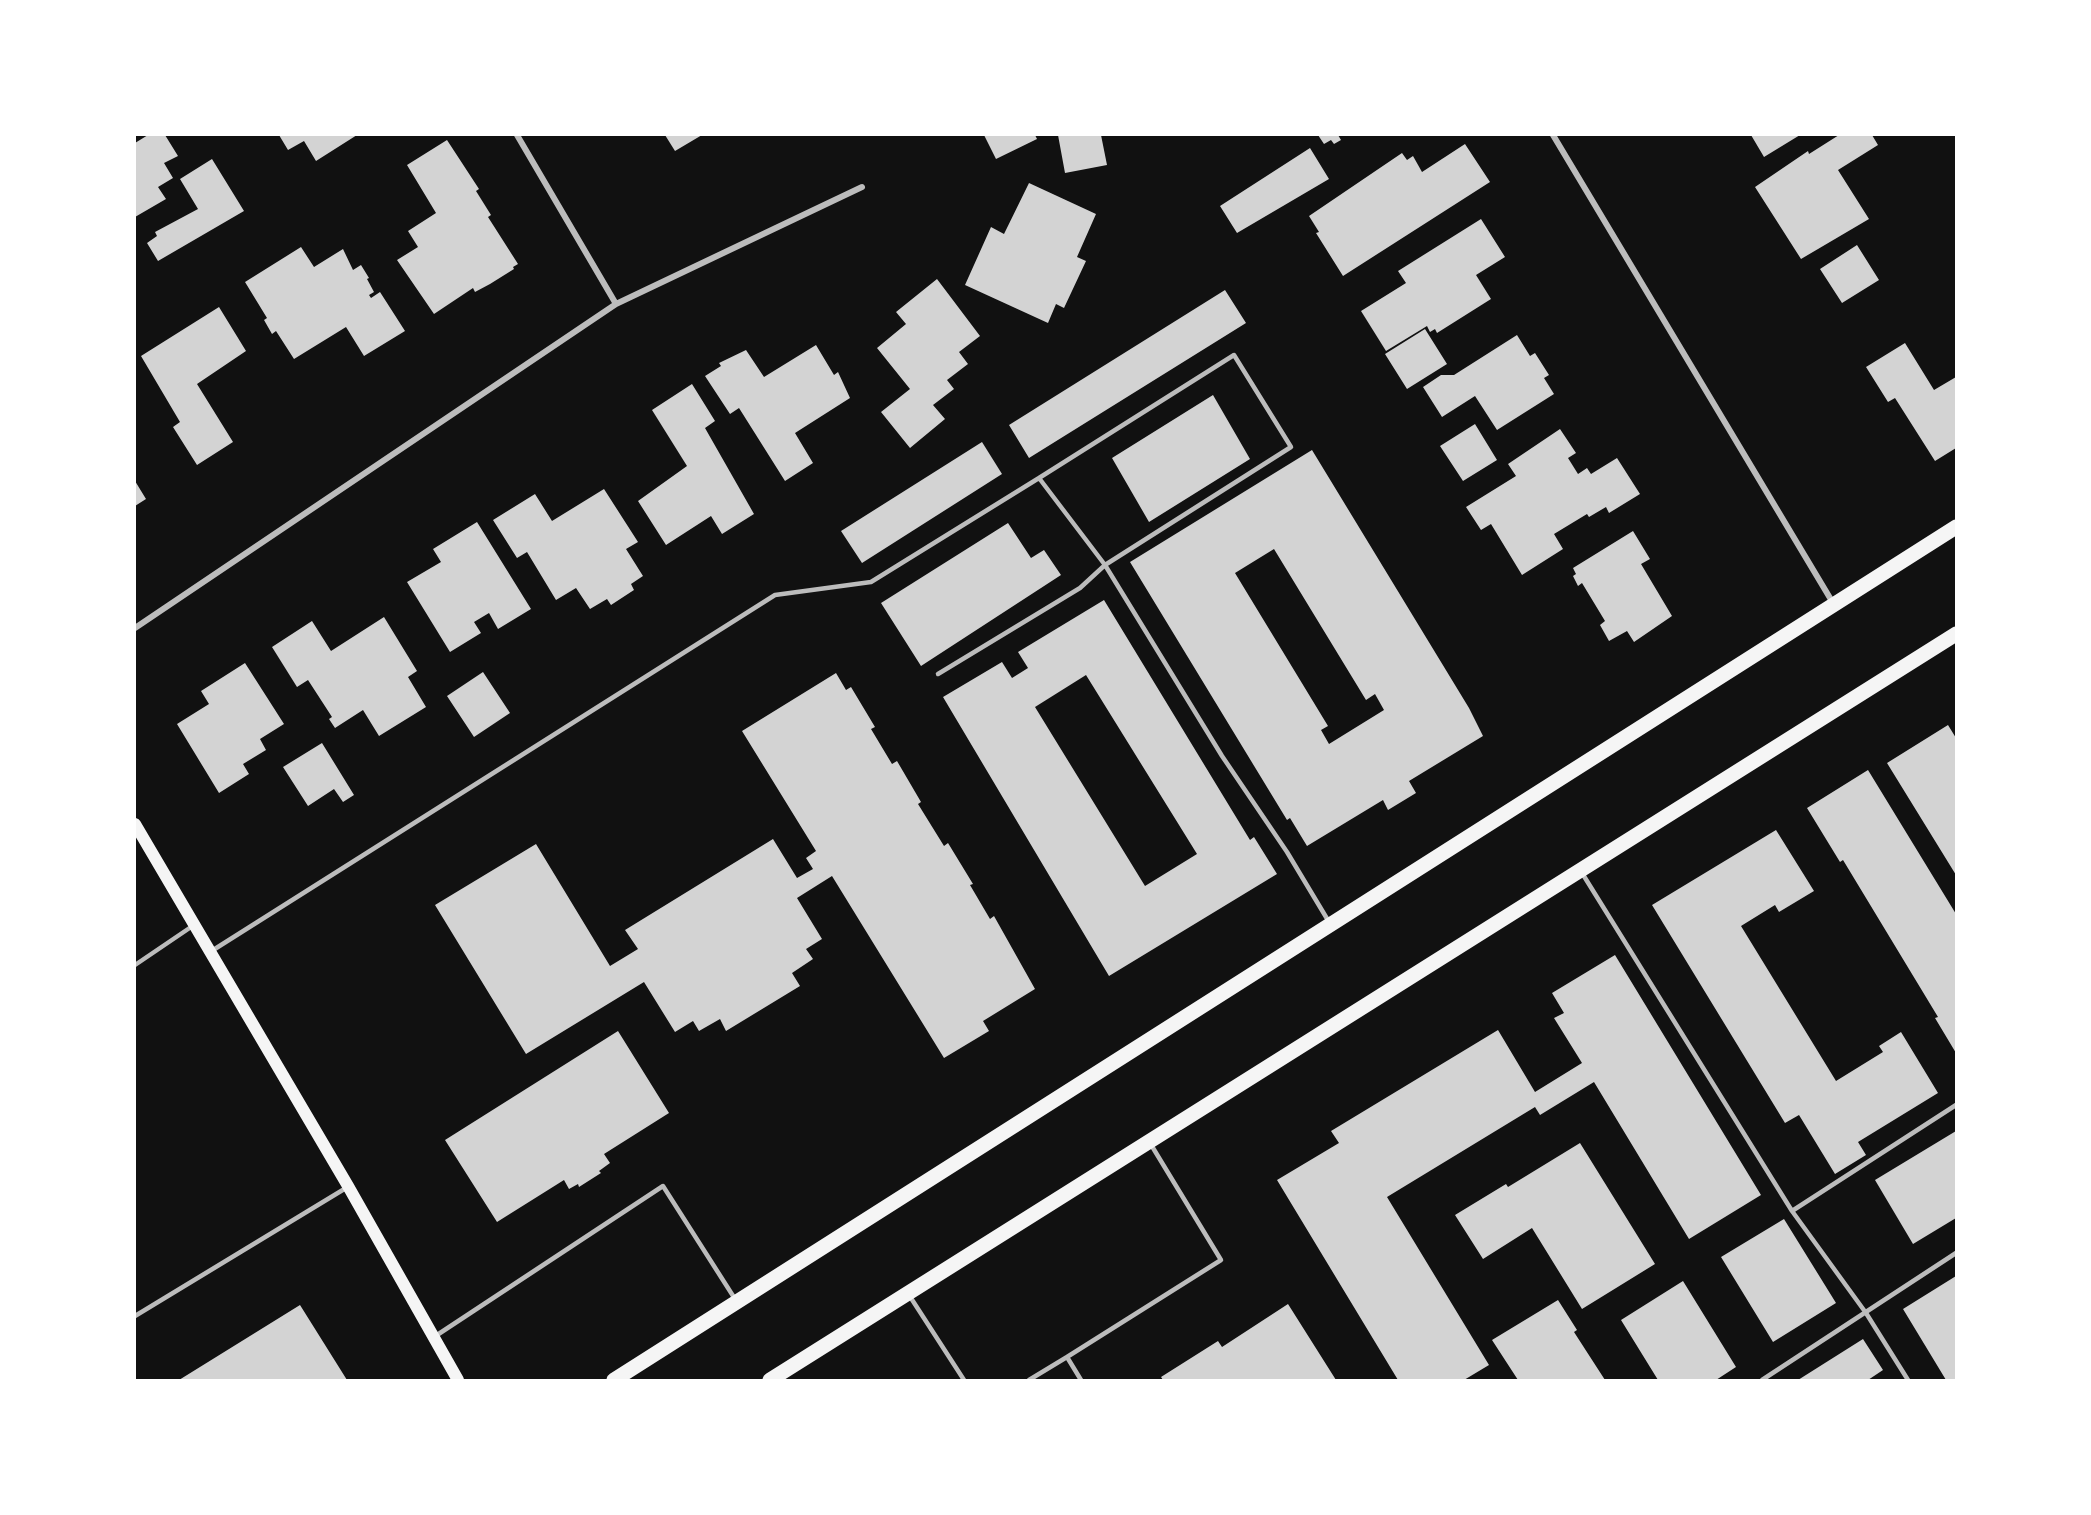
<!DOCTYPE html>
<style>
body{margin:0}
#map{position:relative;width:2091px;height:1515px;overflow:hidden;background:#111;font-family:"Source Sans 3",sans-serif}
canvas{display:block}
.frame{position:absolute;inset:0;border:136px solid #fff;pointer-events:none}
</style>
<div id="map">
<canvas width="2091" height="1515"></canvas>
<div class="frame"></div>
</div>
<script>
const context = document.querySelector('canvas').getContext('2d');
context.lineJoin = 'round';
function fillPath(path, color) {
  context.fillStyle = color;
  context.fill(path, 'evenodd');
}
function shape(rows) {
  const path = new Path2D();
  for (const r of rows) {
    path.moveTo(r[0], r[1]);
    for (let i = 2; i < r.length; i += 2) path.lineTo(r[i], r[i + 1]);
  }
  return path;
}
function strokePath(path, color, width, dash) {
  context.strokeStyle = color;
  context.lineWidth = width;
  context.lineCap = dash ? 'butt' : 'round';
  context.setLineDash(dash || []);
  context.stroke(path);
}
fillPath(shape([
 [148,135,165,135,178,156,164,163,173,178,158,187,166,199,135,217,135,143],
 [279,135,357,135,316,161,304,141,288,150],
 [665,135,702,135,675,151],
 [984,135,1035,135,1037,139,996,159],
 [1058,135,1101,135,1107,165,1065,173],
 [1318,135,1338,135,1341,140,1334,144,1331,140,1324,144],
 [1751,135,1800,135,1764,157],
 [1839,135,1872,135,1878,145,1838,170,1869,219,1801,259,1755,187,1808,151,1809,154],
 [447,140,479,189,476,191,491,215,488,217,518,264,513,267,514,269,490,284,475,292,473,288,434,314,397,260,418,247,408,231,436,213,407,165],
 [1465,144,1490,182,1343,276,1316,233,1319,232,1309,216,1402,153,1407,160,1413,156,1422,172],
 [1310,148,1329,179,1237,233,1220,206],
 [212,159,244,211,158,261,147,243,157,236,155,232,198,209,180,179],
 [1029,183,1096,214,1077,257,1086,261,1064,308,1056,304,1048,323,965,285,991,227,1004,234],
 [1481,219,1505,257,1476,275,1491,299,1437,333,1435,329,1430,332,1427,326,1386,351,1361,311,1406,283,1398,271],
 [1857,245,1879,280,1842,303,1820,269],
 [301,247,314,267,343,249,353,270,361,265,369,278,367,279,374,292,369,295,371,298,380,292,405,331,364,356,346,327,294,359,276,331,272,334,264,320,267,318,245,282],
 [937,279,980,336,959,352,968,364,947,380,954,389,933,405,945,419,910,448,881,412,910,389,877,348,906,324,896,312],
 [1225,290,1246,323,1029,458,1009,425],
 [219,307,246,351,197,384,233,442,197,465,173,427,180,422,141,356],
 [1425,329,1447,364,1407,389,1385,354],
 [1517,335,1530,356,1535,353,1549,375,1544,378,1554,394,1497,430,1475,396,1442,417,1423,387,1441,375,1454,375],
 [1905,343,1934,390,1956,377,1956,448,1935,461,1895,398,1888,402,1866,367],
 [816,345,834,375,838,372,850,398,795,433,813,463,785,481,739,408,730,414,705,376,721,366,719,363,746,350,764,377],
 [692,384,715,421,705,428,754,514,722,534,711,516,666,545,638,501,687,466,652,410],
 [1213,395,1250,459,1149,522,1112,458],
 [1475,424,1497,460,1463,481,1440,446],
 [1560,429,1576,453,1568,458,1578,474,1587,468,1591,474,1617,458,1640,494,1609,513,1606,507,1589,517,1587,514,1554,534,1563,549,1522,575,1491,524,1481,530,1466,507,1516,476,1508,464],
 [982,442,1002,474,862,563,841,531],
 [1312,450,1469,708,1483,736,1409,781,1416,793,1388,810,1383,800,1307,846,1290,818,1287,820,1130,562],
 [1274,549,1366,700,1375,694,1384,710,1329,744,1321,730,1328,726,1235,573],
 [135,481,146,499,135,506],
 [604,489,638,542,626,549,643,576,631,584,634,590,611,605,607,599,590,609,576,588,556,600,527,552,517,558,493,520,535,494,552,521],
 [477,522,531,609,498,629,489,613,474,622,481,633,450,652,407,582,441,562,433,549],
 [1008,523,1031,558,1044,550,1061,575,921,666,881,603],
 [1633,531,1650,559,1641,564,1672,616,1634,642,1627,631,1609,641,1600,625,1605,621,1582,583,1578,586,1573,576,1576,574,1573,568],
 [1104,600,1250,840,1254,837,1277,874,1109,976,943,697,1002,662,1012,678,1028,668,1018,652],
 [1086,675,1197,854,1145,886,1035,707],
 [384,617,417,671,408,677,426,707,379,736,363,710,335,728,329,719,332,717,308,680,297,687,272,647,312,621,331,651],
 [245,663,284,724,260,739,266,750,243,764,249,774,219,793,177,724,209,704,201,691],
 [483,672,510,713,474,737,447,696],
 [836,673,846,690,851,687,875,727,871,729,892,764,897,761,921,802,918,804,944,846,948,843,973,884,970,885,990,919,994,916,1035,989,983,1021,989,1031,944,1058,832,876,797,898,822,939,806,949,813,959,792,973,800,986,726,1031,720,1019,699,1031,693,1021,675,1032,644,982,526,1054,435,905,536,844,610,966,638,949,625,930,773,839,797,878,813,869,806,858,816,851,742,731],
 [1948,725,1956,738,1956,875,1887,763],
 [322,743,354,795,343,802,334,789,308,806,283,767],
 [1868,770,1956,914,1956,1053,1935,1018,1938,1017,1843,860,1840,862,1807,808],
 [1776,830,1814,891,1779,912,1775,905,1741,926,1836,1081,1883,1052,1879,1046,1901,1032,1938,1093,1858,1142,1866,1155,1835,1174,1799,1115,1785,1123,1652,905],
 [1615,955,1761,1195,1689,1239,1594,1082,1540,1115,1535,1107,1387,1197,1489,1365,1464,1380,1398,1380,1277,1180,1339,1143,1331,1131,1498,1030,1535,1092,1582,1063,1554,1018,1564,1013,1552,993],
 [618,1031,669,1113,604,1154,610,1163,599,1171,601,1173,579,1187,578,1184,569,1189,564,1180,497,1222,445,1140],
 [1956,1131,1956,1218,1913,1244,1875,1180],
 [1580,1143,1655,1264,1582,1309,1532,1228,1483,1259,1455,1215,1506,1184,1508,1187],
 [1784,1219,1836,1303,1773,1342,1721,1257],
 [1956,1276,1956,1380,1946,1380,1903,1309],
 [1683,1281,1736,1367,1716,1380,1658,1380,1621,1320],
 [1558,1300,1577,1330,1574,1332,1605,1380,1518,1380,1492,1340],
 [1288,1304,1336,1380,1163,1380,1161,1377,1218,1341,1222,1347],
 [300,1305,347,1380,179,1380],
 [1863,1339,1883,1370,1868,1380,1798,1380]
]), '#d3d3d3');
strokePath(shape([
 [938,674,1080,588,1105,565,1291,447,1234,355,1039,478,1105,565,1222,756,1287,852,1329,922],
 [1582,873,1792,1211,1866,1313,1908,1380],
 [210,952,775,595,871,582,1039,478],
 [135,965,194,925],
 [1792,1211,1956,1105],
 [909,1295,964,1380],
 [135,1316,346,1188],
 [434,1337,663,1186,735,1299],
 [1029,1380,1067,1357],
 [1081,1380,1067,1357,1221,1260,1150,1143],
 [1762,1380,1956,1253]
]), '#bcbcbc', 4.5);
strokePath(shape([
 [517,135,616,304],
 [1553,135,1833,603],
 [135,628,616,304,862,187]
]), '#bcbcbc', 6);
strokePath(shape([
 [135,824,348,1186,458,1380]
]), '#f5f5f5', 12);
strokePath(shape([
 [614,1380,1956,527],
 [770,1380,1956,634]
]), '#f5f5f5', 15);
</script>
